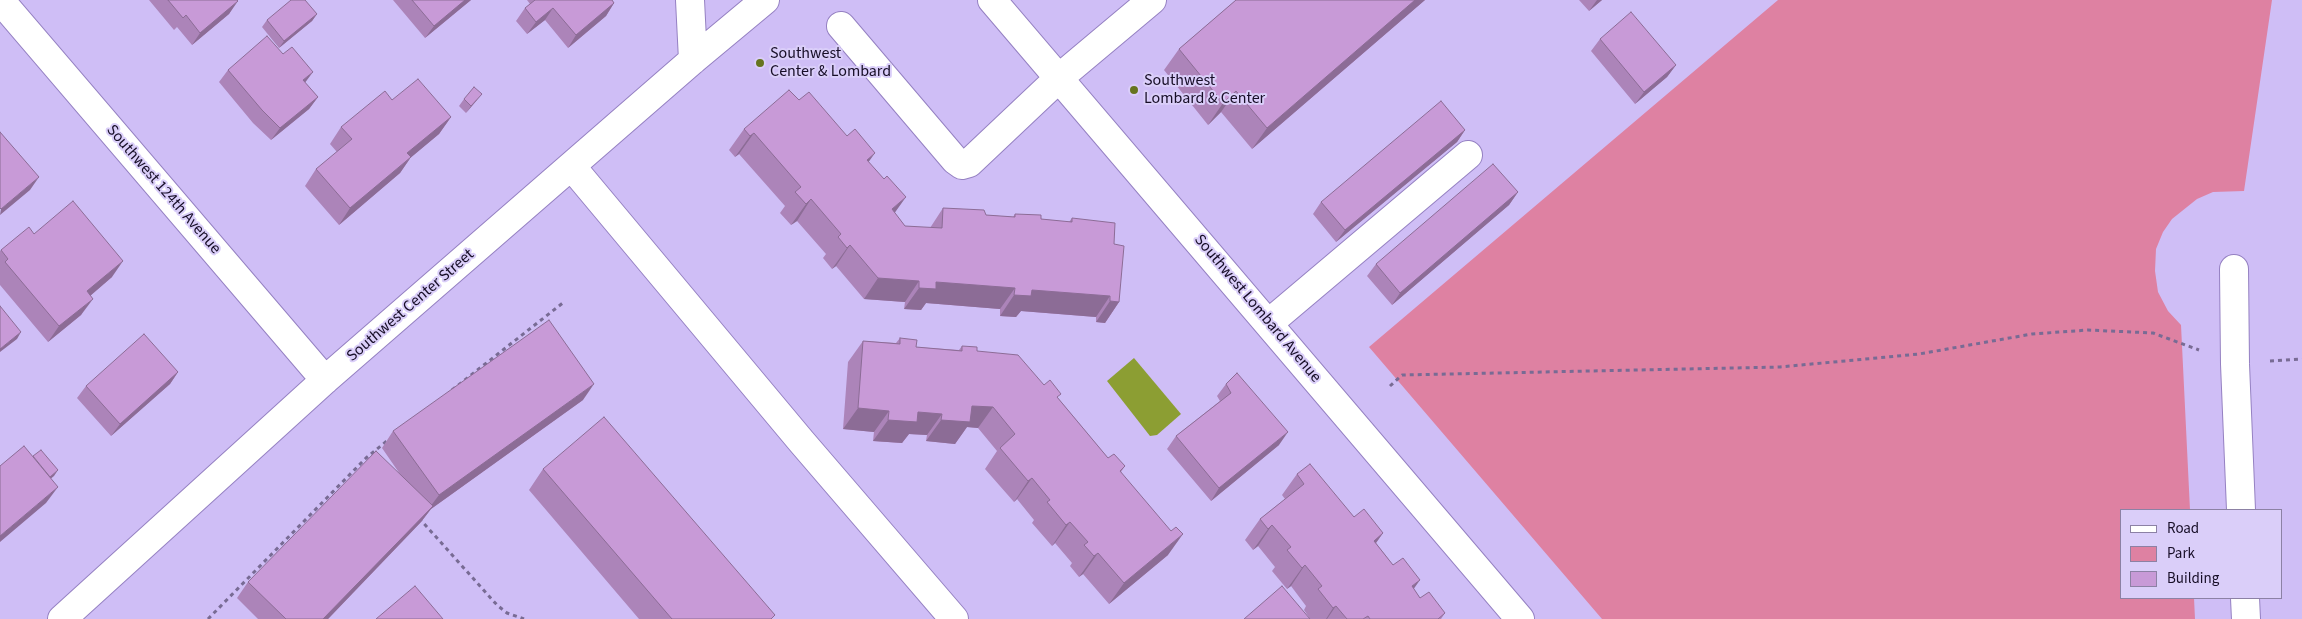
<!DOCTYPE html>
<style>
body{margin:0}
#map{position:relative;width:2302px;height:619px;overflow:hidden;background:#cfbef6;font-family:"Source Sans 3",sans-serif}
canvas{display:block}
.legend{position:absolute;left:2120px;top:509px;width:162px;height:90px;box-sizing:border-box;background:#dacef9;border:1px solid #8c81a5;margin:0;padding:6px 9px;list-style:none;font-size:15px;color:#170e27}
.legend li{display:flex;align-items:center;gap:10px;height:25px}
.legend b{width:25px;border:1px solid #8c81a5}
</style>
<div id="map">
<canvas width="2302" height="619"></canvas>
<ul class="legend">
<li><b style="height:6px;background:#fff"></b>Road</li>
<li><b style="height:14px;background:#de81a2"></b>Park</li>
<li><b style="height:14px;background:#c89ad7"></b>Building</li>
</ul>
</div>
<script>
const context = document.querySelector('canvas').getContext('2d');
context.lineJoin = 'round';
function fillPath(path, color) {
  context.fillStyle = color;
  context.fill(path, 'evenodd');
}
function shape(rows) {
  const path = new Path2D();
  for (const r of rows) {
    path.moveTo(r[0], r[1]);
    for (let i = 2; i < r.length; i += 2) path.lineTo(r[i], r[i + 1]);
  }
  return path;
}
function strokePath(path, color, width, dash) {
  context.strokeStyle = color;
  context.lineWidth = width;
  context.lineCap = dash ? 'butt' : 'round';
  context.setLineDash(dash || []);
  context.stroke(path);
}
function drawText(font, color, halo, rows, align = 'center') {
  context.font = font + ' "Source Sans 3",sans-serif';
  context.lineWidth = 4;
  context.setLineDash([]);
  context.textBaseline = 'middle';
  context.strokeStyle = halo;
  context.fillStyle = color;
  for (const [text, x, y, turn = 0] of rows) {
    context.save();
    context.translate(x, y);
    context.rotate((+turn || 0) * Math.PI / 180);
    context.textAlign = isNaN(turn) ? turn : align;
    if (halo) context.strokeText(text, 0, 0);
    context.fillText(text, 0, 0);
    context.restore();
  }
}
fillPath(shape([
 [1778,0,2272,0,2244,191,2213,192,2197,199,2172,219,2163,232,2156,249,2155,271,2158,292,2168,311,2181,325,2190,510,2121,510,2121,598,2194,598,2195,619,1602,619,1369,347]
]), '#de81a2');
fillPath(shape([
 [1134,358,1181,414,1157,435,1150,436,1107,381]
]), '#8c9e33');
const minor = shape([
 [0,0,325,380],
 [690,0,693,60],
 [992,0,1520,619],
 [841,26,955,160,962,165,969,163,1059,78,1152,0],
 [572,167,801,441,954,619],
 [2234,269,2235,364,2241,510],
 [1269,323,1468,155],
 [2245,598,2246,619],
 [62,619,325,380,693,60,765,0]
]);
strokePath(minor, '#9581c2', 30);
strokePath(shape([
 [2270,361,2302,359],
 [1390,386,1402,375,1780,367,1919,354,2032,334,2088,330,2153,333,2199,350],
 [452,390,564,302],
 [419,518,497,605,507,613,524,619],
 [208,619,366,458,388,440]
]), '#786b94', 3, [4, 4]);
strokePath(minor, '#fff', 28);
fillPath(shape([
 [149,0,237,0,229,14,192,45,177,27,174,30],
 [393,0,471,0,425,38],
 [527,0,612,0,614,3,606,16,568,48,545,20,527,34,516,21,525,8,530,4],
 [1236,0,1425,0,1252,149,1221,112,1208,125,1164,70,1179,49],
 [1579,0,1602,0,1589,11],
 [317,14,312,21,279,48,262,27,267,20],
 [1600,39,1676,65,1667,77,1635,104,1591,51],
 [228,70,305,83,318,97,309,109,271,140,253,123,219,82],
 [464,99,477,100,466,113,459,106],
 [392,100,451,117,439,134,411,157,400,173,339,225,305,186,316,169,337,152,330,144,341,127],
 [799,100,869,162,895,213,905,226,930,228,943,208,986,215,1013,217,1015,214,1041,219,1069,222,1072,218,1114,244,1119,302,1105,323,1096,322,1096,317,1021,311,1016,317,1000,316,1000,309,926,303,921,310,904,309,905,302,864,299,836,266,832,269,823,258,826,254,797,221,791,225,780,213,785,206,739,154,735,157,729,150,744,129],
 [1465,130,1457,142,1336,242,1313,214,1321,202],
 [1518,192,1509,205,1392,305,1367,276,1376,264],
 [34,234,112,277,90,296,81,315,48,342,0,285,0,251,1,250],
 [900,338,916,347,959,350,962,346,977,351,1044,385,1058,398,1108,458,1125,466,1121,472,1168,555,1109,604,1083,574,1079,577,1070,566,1072,563,1055,543,1052,546,1032,523,1034,520,1017,499,1014,502,985,469,997,451,978,428,967,427,955,444,926,441,927,435,909,434,902,443,873,441,874,432,843,429,848,362,863,341,896,343],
 [178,372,170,384,111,436,77,398,86,386],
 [1226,384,1279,445,1211,501,1167,449,1176,436,1220,401,1217,396],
 [583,400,431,509,421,522,328,619,258,619,237,598,248,582,402,477,382,448,393,431],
 [543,469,772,619,639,619,529,490],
 [1297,474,1354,517,1383,533,1376,543,1393,565,1414,589,1420,598,1445,613,1441,619,1310,619,1304,610,1306,606,1291,586,1287,589,1272,571,1275,567,1258,546,1253,550,1245,540,1260,519,1285,499,1282,495]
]), '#ac84b9');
fillPath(shape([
 [465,0,471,0,425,38,434,26],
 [1415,0,1425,0,1252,149,1267,128],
 [1597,0,1602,0,1589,11],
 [238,1,229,14,192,45,200,33],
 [614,3,606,16,568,48,576,35],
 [553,8,545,20,527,34,536,22],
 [317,14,312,21,279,48,284,41],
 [1676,65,1667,77,1635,104,1644,92],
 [313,72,304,84,303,80],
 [1236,91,1221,112,1208,125,1223,103],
 [482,94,477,100,466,113,471,106],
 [318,97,309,109,271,140,280,128],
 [451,117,439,134,396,170,407,153],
 [1465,130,1457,142,1336,242,1345,230],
 [754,133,739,154,735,157,750,136],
 [875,153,860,174,867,160],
 [411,157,400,173,339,225,350,208],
 [39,177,30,190,0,215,1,209],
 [1518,192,1509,205,1392,305,1400,293],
 [906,197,891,218,892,209],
 [811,199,797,221,791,225,806,204],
 [850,245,836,266,832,269,847,248],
 [123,261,112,277,76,308,87,291],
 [878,278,919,281,905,302,864,299],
 [936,282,1015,288,1000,309,926,303,921,310,904,309,919,288],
 [1032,290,1110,296,1096,317,1021,311,1016,317,1000,316,1014,295],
 [93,299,81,315,48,342,59,326],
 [1110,301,1119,302,1105,323,1096,322],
 [21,332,17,339,0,352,0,349],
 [178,372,170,384,111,436,120,424],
 [594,384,583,400,431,509,421,522,328,619,323,619,427,511,439,495],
 [972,406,993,407,978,428,967,427,955,444,926,441,941,420],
 [858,408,889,411,874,432,843,429],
 [918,412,942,414,927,435,909,434,902,443,873,441,888,420],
 [1288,432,1279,445,1211,501,1219,488],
 [58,470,54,476,42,486,46,480],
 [1032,478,1017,499,1014,502,1028,481],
 [58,487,46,503,0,542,0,536],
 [1070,522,1055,543,1052,546,1066,525],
 [1272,525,1258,546,1253,550,1268,529],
 [1383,533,1368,554,1374,541],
 [1183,534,1168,555,1109,604,1124,583],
 [1098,553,1083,574,1079,577,1094,556],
 [1305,565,1291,586,1287,589,1302,568],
 [1420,580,1405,601,1412,586],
 [1336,606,1327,619,1326,619,1333,608]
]), '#8c6c96');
const building = shape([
 [168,0,237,0,238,1,200,33,186,15,183,18,168,0],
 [291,0,305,0,317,14,284,41,267,20,291,0],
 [412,0,465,0,434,26,412,0],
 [535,0,612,0,614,3,576,35,553,8,536,22,525,8,535,0],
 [1236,0,1415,0,1267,128,1236,91,1223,103,1179,49,1236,0],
 [1631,12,1676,65,1644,92,1600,39,1631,12],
 [267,36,283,54,292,47,313,72,303,80,318,97,280,128,262,110,228,70,267,36],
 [418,79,451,117,407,153,411,157,350,208,316,169,352,139,341,127,385,91,392,100,418,79],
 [474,87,482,94,471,106,464,99,474,87],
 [789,90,799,100,809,92,847,136,855,129,875,153,867,160,884,179,887,176,906,197,892,209,905,226,942,228,943,208,984,210,986,215,1015,217,1015,214,1041,215,1041,219,1072,222,1072,218,1115,223,1114,244,1124,246,1119,302,1110,301,1110,296,1032,290,1031,296,1014,295,1015,288,936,282,936,289,919,288,919,281,878,278,850,245,847,248,838,237,841,234,811,199,806,204,795,192,801,187,754,133,750,136,744,129,789,90],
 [1441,101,1465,130,1345,230,1321,202,1441,101],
 [0,132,39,177,1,209,0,208,0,132],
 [1493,164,1518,192,1400,293,1376,264,1493,164],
 [73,201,123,261,87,291,93,299,59,326,5,262,8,259,1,250,29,227,34,234,73,201],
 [0,306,21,332,0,349,0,306],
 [549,320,594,384,439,495,393,431,549,320],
 [144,334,178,372,120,424,86,386,144,334],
 [900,338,917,340,916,347,962,351,962,346,977,347,977,351,1018,355,1044,385,1050,380,1061,394,1057,397,1108,458,1114,454,1125,466,1120,471,1171,531,1176,527,1183,534,1124,583,1098,553,1094,556,1084,545,1088,542,1070,522,1066,525,1047,502,1050,500,1032,478,1028,481,1000,448,1015,434,993,407,972,406,970,422,941,420,942,414,918,412,917,422,888,420,889,411,858,408,863,341,900,344,900,338],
 [1237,373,1288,432,1219,488,1176,436,1231,393,1226,384,1237,373],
 [604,417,775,615,771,619,672,619,543,469,604,417],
 [24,446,58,487,0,536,0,466,24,446],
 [41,450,58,470,50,477,33,456,41,450],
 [376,451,433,506,323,619,286,619,248,582,376,451],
 [1310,464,1354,517,1364,509,1383,533,1374,541,1393,565,1403,558,1420,580,1412,586,1420,598,1429,592,1445,613,1438,619,1370,619,1368,616,1363,619,1347,619,1336,606,1333,608,1318,589,1322,586,1305,565,1302,568,1287,550,1291,547,1272,525,1268,529,1260,519,1304,484,1297,474,1310,464],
 [415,586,443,619,376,619,415,586],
 [1282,586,1310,619,1244,619,1282,586]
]);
fillPath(building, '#c89ad7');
strokePath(building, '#8c6c96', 1);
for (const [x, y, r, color] of [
 [760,63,5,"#66741f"],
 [1134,90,5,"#66741f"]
]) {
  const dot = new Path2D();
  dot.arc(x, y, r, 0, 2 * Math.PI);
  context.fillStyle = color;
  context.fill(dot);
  strokePath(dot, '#dacef9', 2);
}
drawText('16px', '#170e27', '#dacef9', [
 ["Southwest",770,54],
 ["Center & Lombard",770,72],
 ["Southwest",1144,81],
 ["Lombard & Center",1144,99]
], 'left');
drawText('16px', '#170e27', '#dacef9', [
 ["Southwest 124th Avenue",163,190,49],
 ["Southwest Center Street",411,306,-41],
 ["Southwest Lombard Avenue",1257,309,50]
]);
</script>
